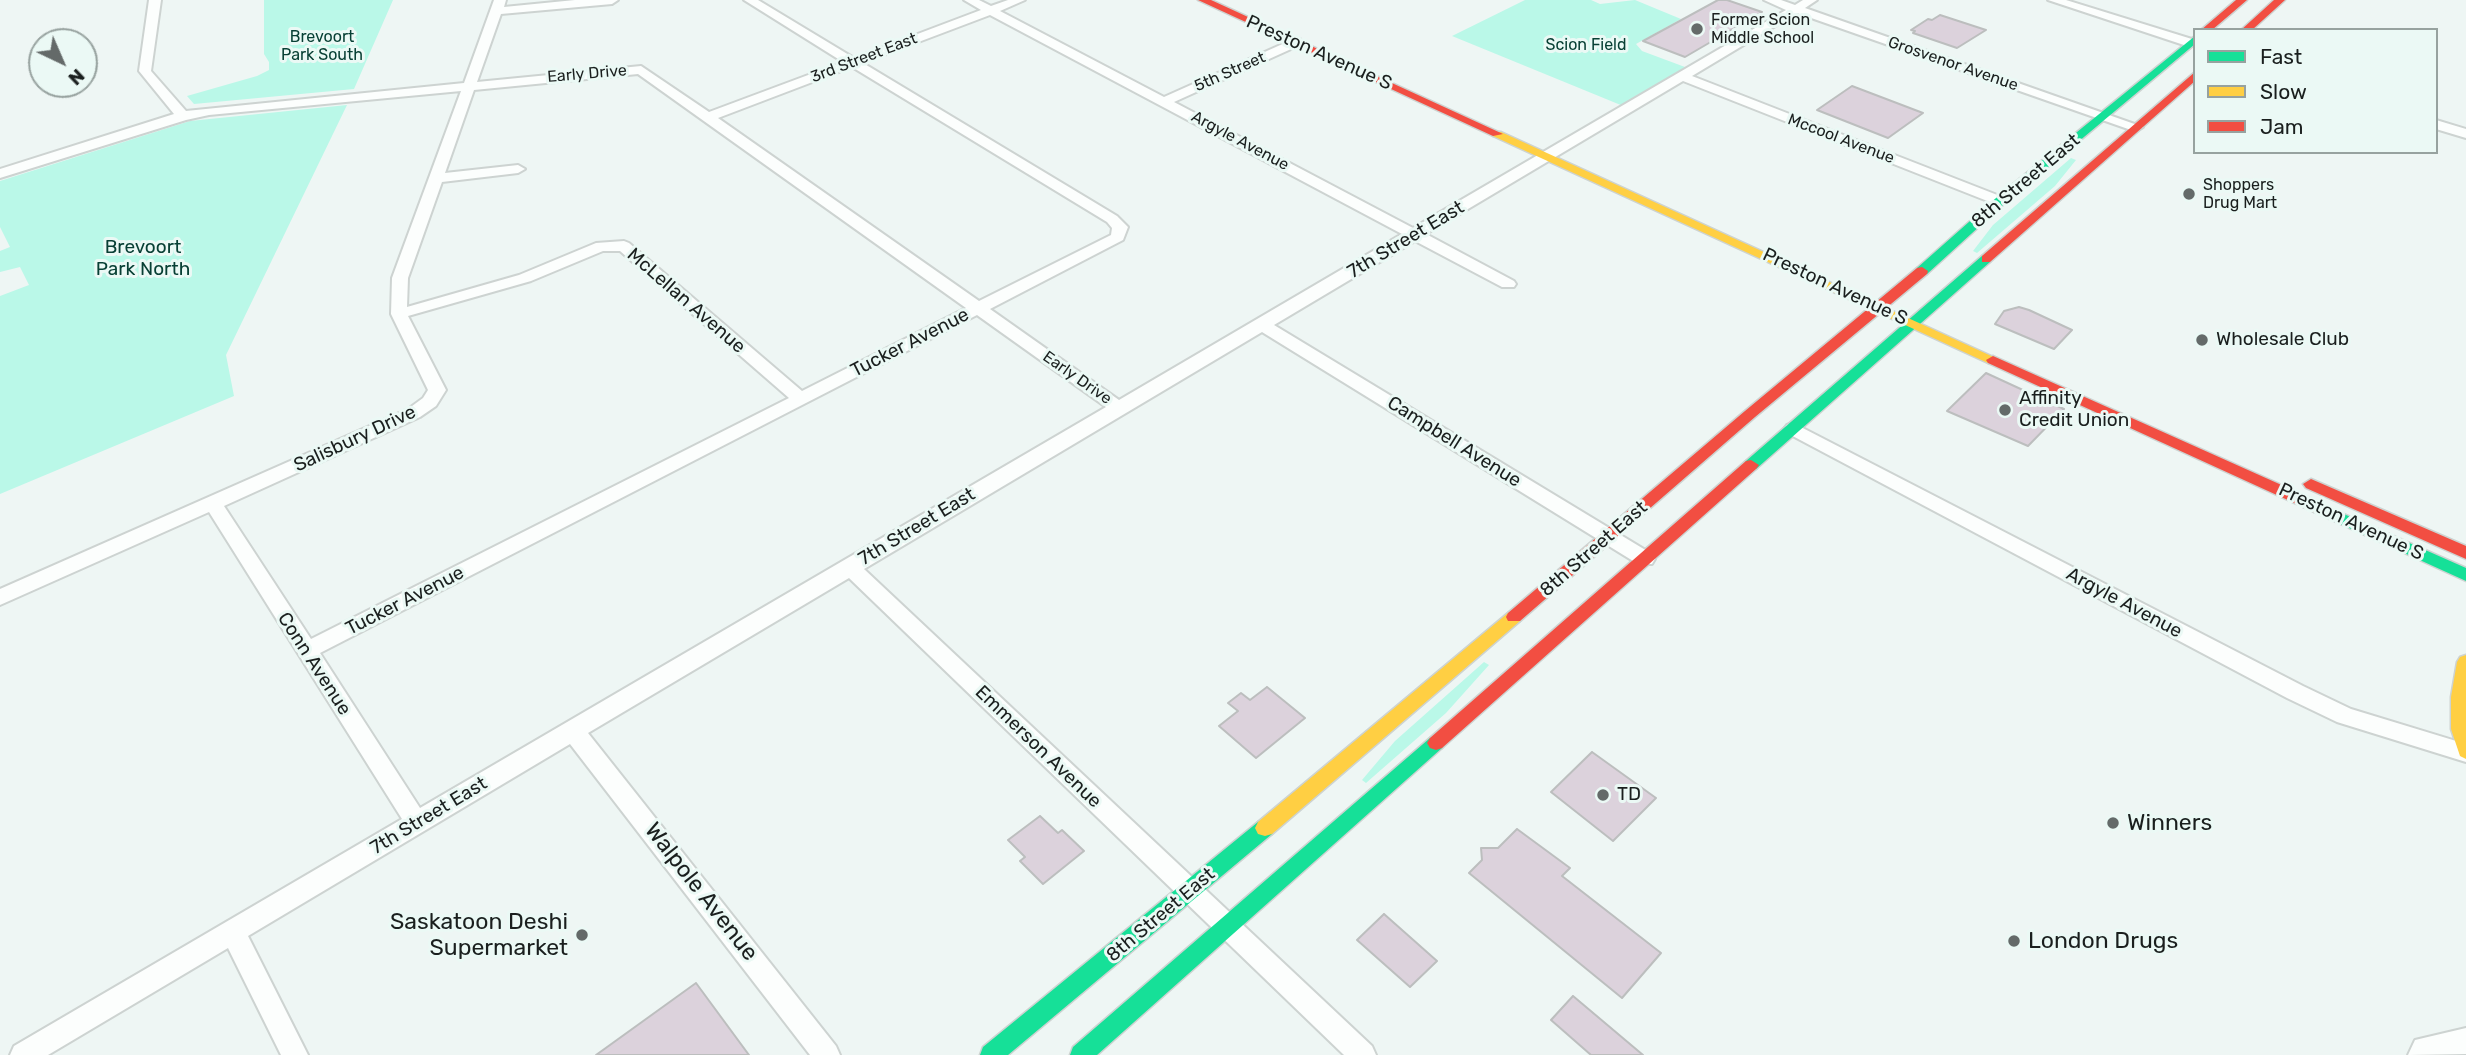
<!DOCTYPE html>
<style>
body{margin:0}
#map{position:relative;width:2466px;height:1055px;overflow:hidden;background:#eef6f4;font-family:Rubik,sans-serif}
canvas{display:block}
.legend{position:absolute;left:2193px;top:28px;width:245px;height:126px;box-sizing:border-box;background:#ebf9f5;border:2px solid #97a29f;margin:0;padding:9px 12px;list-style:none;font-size:21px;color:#1a1f1e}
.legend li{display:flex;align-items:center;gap:14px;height:35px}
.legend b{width:35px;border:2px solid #97a29f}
.north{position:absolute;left:28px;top:28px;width:70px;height:70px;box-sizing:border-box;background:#ebf9f5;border:2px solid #97a29f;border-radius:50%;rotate:136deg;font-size:19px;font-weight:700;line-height:28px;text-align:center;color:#1a1f1e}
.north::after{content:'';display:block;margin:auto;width:24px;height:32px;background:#646a69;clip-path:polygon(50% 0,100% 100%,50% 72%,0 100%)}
</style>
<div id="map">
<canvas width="2466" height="1055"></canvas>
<ul class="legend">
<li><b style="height:9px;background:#16e098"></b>Fast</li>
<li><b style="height:9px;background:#ffcf43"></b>Slow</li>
<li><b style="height:9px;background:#f24e42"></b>Jam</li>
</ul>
<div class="north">N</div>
</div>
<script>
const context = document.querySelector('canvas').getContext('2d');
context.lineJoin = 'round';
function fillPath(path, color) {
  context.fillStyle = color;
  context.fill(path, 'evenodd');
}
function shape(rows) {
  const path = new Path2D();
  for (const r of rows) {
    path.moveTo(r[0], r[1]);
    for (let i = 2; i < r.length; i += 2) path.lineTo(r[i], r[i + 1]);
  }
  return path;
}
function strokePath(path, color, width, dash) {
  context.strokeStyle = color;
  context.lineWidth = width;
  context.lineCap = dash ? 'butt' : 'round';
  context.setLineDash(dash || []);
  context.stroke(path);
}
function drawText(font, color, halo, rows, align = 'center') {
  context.font = font + ' Rubik,sans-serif';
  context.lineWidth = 6;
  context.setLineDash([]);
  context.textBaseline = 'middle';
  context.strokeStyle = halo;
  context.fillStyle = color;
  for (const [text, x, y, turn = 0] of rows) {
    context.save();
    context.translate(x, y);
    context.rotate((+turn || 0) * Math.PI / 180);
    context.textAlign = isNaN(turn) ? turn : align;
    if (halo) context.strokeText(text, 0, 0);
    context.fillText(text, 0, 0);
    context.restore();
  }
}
fillPath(shape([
 [264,0,393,0,354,89,194,104,187,96,257,76,269,70,269,62,264,54],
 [1525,0,1591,0,1600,4,1635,0,1681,19,1636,44,1642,51,1693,70,1628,108,1452,36],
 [347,105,226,355,234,396,0,494,0,296,29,285,20,267,0,272,0,251,10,247,0,227,0,181,190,121],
 [2071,158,2076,160,2055,186,1977,253,1973,251,1993,225],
 [1484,662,1489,665,1446,713,1366,783,1362,780,1395,741]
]), '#baf8e8');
const building = shape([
 [1718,0,1727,0,1762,12,1685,57,1643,41,1718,0],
 [1940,15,1986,30,1957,48,1913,33,1915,31,1911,30,1928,19,1932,20,1940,15],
 [1852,86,1923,113,1888,138,1817,110,1852,86],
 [2019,307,2029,310,2072,330,2054,349,1995,324,2004,311,2019,307],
 [1986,373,2064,409,2028,446,1947,411,1986,373],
 [1267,687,1305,718,1256,758,1219,726,1238,711,1228,703,1241,693,1250,700,1267,687],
 [1592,752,1656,798,1613,841,1551,792,1592,752],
 [1040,816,1058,833,1062,830,1084,851,1043,884,1020,861,1025,857,1008,840,1040,816],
 [1517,829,1570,868,1562,876,1661,953,1622,998,1469,873,1482,860,1481,848,1498,848,1517,829],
 [1384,914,1437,961,1410,987,1357,940,1384,914],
 [696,983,749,1055,596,1055,696,983],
 [1573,996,1643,1055,1591,1055,1551,1020,1573,996]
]);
fillPath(building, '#dcd2dc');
strokePath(building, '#bcbebe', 2);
const street = shape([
 [149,0,161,0,151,71,186,111,464,83,494,0,506,0,504,7,575,0,618,0,612,4,501,14,477,82,641,66,709,112,843,62,744,0,758,0,854,58,981,10,964,0,979,0,991,6,1008,0,1025,0,1000,11,1164,97,1296,38,1300,39,1300,45,1174,102,1413,228,1786,10,1764,0,1781,0,1795,5,1803,0,1817,0,1805,8,2143,127,2136,131,2131,130,1797,13,1692,76,2005,198,2007,201,2005,204,1995,204,1683,81,1426,234,1514,281,1516,284,1514,287,1502,287,1415,241,1274,325,1652,554,1655,559,1652,564,1638,564,1262,332,864,569,1372,1046,1376,1055,1344,1055,849,578,588,733,836,1046,840,1055,810,1055,570,744,248,936,308,1055,281,1055,228,948,48,1055,10,1055,14,1046,402,819,209,512,0,605,0,589,408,409,423,398,428,390,391,314,392,278,461,91,209,115,186,120,0,178,0,169,174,114,139,71,149,0],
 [990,15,1402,234,1119,400,990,309,1123,240,1128,227,1117,216,863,63,990,15],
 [852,67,1107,222,1112,228,1111,235,979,301,718,118,852,67],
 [638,74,966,308,802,391,629,243,624,241,596,243,519,275,407,307,408,278,442,182,518,173,525,169,518,165,445,173,474,90,638,74],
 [603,251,620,251,789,398,311,639,224,506,420,417,436,406,446,390,408,316,531,281,603,251],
 [977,315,1106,407,420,808,320,653,977,315],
 [2048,0,2066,0,2195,40,2195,46,2187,46,2048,0],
 [2436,120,2466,129,2466,138,2436,129,2436,120],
 [1793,423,2303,686,2351,709,2466,744,2466,762,2337,722,2287,698,1787,433,1784,429,1787,425,1793,423],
 [2466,1028,2466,1054,2408,1055,2415,1040,2466,1028]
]);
const fast = shape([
 [2195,36,2195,44,2004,204,1927,274,1917,274,1917,268,1996,198,2195,36],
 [1986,255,1990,256,1990,262,1756,469,1746,469,1743,465,1746,461,1982,256,1986,255],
 [2319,503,2466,568,2466,581,2314,512,2311,508,2314,504,2319,503],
 [1436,736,1442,738,1445,743,1442,748,1097,1055,1070,1055,1073,1047,1430,738,1436,736],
 [1265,820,1272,822,1275,828,1272,834,1008,1055,980,1055,983,1047,1258,822,1265,820]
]);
const slow = shape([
 [1493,132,1501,132,2000,360,1998,363,1988,363,1493,136,1493,132],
 [1514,611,1520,613,1522,617,1520,621,1272,834,1265,836,1258,834,1255,828,1258,822,1508,613,1514,611],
 [2466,655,2466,759,2460,756,2451,729,2451,697,2457,662,2460,657,2466,655]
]);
const jam = shape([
 [1198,0,1211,0,1503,134,1493,136,1198,0],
 [2236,0,2247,0,2212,30,2201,30,2236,0],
 [2274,0,2285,0,2252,30,2241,30,2274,0],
 [2195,72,2195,81,1990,262,1982,262,1982,256,2195,72],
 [1922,267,1928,271,1927,274,1755,417,1520,621,1508,621,1506,617,1508,613,1745,411,1917,268,1922,267],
 [1993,356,2324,504,2327,508,2324,512,2314,512,1988,363,1986,360,1993,356],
 [1751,460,1759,465,1756,469,1442,748,1436,750,1430,748,1427,743,1430,738,1746,461,1751,460],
 [2311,479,2466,546,2466,559,2306,488,2303,484,2311,479]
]);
strokePath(street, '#cdd3d1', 4);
strokePath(fast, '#cdd3d1', 3);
strokePath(slow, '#cdd3d1', 3);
strokePath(jam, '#cdd3d1', 3);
fillPath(street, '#fcfefd');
fillPath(fast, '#16e098');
fillPath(slow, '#ffcf43');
fillPath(jam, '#f24e42');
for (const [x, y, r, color] of [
 [1697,29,7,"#646a69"],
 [2189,194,7,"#646a69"],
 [2202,340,7,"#646a69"],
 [2005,410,7,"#646a69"],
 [1603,795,7,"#646a69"],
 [2113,823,7,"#646a69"],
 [582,935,7,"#646a69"],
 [2014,941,7,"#646a69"]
]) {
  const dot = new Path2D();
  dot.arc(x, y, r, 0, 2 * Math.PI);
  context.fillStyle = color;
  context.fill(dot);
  strokePath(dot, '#ebf9f5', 2.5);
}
drawText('16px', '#1a1f1e', '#ebf9f5', [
 ["Former Scion",1711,20],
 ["Middle School",1711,38],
 ["Shoppers",2203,185],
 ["Drug Mart",2203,203]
], 'left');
drawText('16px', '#084035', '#ebf9f5', [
 ["Brevoort",322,37],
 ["Park South",322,55],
 ["Scion Field",1586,45]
]);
drawText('16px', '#1a1f1e', '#ebf9f5', [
 ["3rd Street East",864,58,-21],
 ["Grosvenor Avenue",1953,64,19],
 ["5th Street",1230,72,-24],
 ["Early Drive",587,74,-5],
 ["Mccool Avenue",1841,139,21],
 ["Argyle Avenue",1240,141,28],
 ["Early Drive",1077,378,35]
]);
drawText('19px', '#1a1f1e', '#ebf9f5', [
 ["Preston Avenue S",1319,53,24],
 ["8th Street East",2026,181,-40],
 ["7th Street East",1406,240,-31],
 ["Preston Avenue S",1835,287,25],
 ["McLellan Avenue",686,301,41],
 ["Tucker Avenue",910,343,-27],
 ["Salisbury Drive",355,439,-25],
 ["Campbell Avenue",1454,442,32],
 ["Preston Avenue S",2351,522,25],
 ["7th Street East",917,527,-31],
 ["8th Street East",1594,549,-41],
 ["Tucker Avenue",405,601,-27],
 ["Argyle Avenue",2124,603,28],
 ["Conn Avenue",314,664,57],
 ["Emmerson Avenue",1038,747,44],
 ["7th Street East",429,816,-31],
 ["8th Street East",1161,915,-40]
]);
drawText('19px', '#084035', '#ebf9f5', [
 ["Brevoort",143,248],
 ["Park North",143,270]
]);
drawText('19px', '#1a1f1e', '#ebf9f5', [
 ["Wholesale Club",2216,340],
 ["Affinity",2019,399],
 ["Credit Union",2019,421],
 ["TD",1617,795]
], 'left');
drawText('23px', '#1a1f1e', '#ebf9f5', [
 ["Winners",2127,823],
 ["Saskatoon Deshi",568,922,"right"],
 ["Supermarket",568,948,"right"],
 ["London Drugs",2028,941]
], 'left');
drawText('23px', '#1a1f1e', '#ebf9f5', [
 ["Walpole Avenue",701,892,52]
]);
</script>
